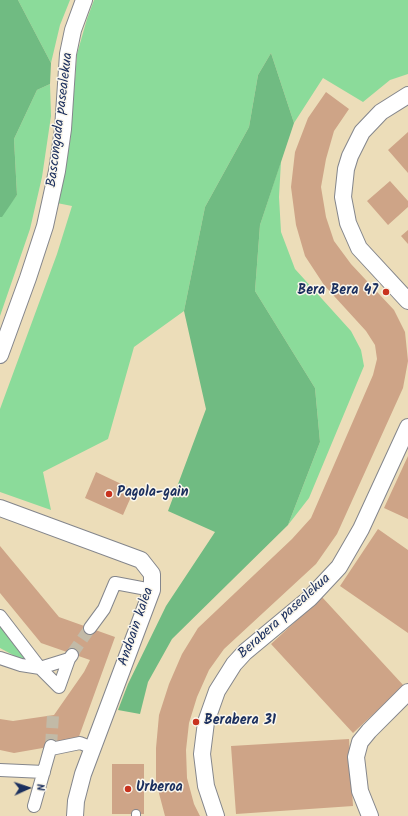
<!DOCTYPE html>
<style>
body{margin:0}
#map{position:relative;width:408px;height:816px;overflow:hidden;background:#ecddb9;font-family:Kalam,sans-serif}
canvas{display:block}
.north{position:absolute;left:8px;top:768px;width:40px;height:40px;-webkit-text-stroke:3px #fbf7ec;paint-order:stroke;rotate:87deg;font-size:11px;font-weight:700;line-height:16px;text-align:center;color:#1b2f5e}
.north::after{content:'';display:block;margin:auto;width:14px;height:18px;background:#1b2f5e;clip-path:polygon(50% 0,100% 100%,50% 72%,0 100%)}
</style>
<div id="map">
<canvas width="408" height="816"></canvas>
<div class="north">N</div>
</div>
<script>
const context = document.querySelector('canvas').getContext('2d');
context.lineJoin = 'round';
function fillPath(path, color) {
  context.fillStyle = color;
  context.fill(path, 'evenodd');
}
function shape(rows) {
  const path = new Path2D();
  for (const r of rows) {
    path.moveTo(r[0], r[1]);
    for (let i = 2; i < r.length; i += 2) path.lineTo(r[i], r[i + 1]);
  }
  return path;
}
function strokePath(path, color, width, dash) {
  context.strokeStyle = color;
  context.lineWidth = width;
  context.lineCap = dash ? 'butt' : 'round';
  context.setLineDash(dash || []);
  context.stroke(path);
}
function drawText(font, color, halo, rows, align = 'center') {
  context.font = font + ' Kalam,sans-serif';
  context.lineWidth = 3;
  context.setLineDash([]);
  context.textBaseline = 'middle';
  context.strokeStyle = halo;
  context.fillStyle = color;
  for (const [text, x, y, turn = 0] of rows) {
    context.save();
    context.translate(x, y);
    context.rotate((+turn || 0) * Math.PI / 180);
    context.textAlign = isNaN(turn) ? turn : align;
    if (halo) context.strokeText(text, 0, 0);
    context.fillText(text, 0, 0);
    context.restore();
  }
}
fillPath(shape([
 [18,0,70,0,60,25,51,63],
 [94,0,408,0,408,74,390,80,363,102,323,78,294,123,271,53,258,75,249,127,205,207,184,311,134,347,108,439,43,472,51,510,0,492,0,409,57,254,72,206,57,203,70,142,77,54,87,19],
 [50,84,51,116,42,177,30,229,0,316,0,217,17,195,14,139,37,90],
 [281,161,279,197,281,232,295,269,351,331,361,350,364,366,309,498,288,525,320,442,315,388,255,291,260,225],
 [0,626,28,660,24,661,0,648]
]), '#8bdb9a');
fillPath(shape([
 [0,0,18,0,51,63,50,84,37,90,14,139,17,195,2,217,0,217],
 [271,53,294,123,260,225,255,291,315,388,320,442,288,525,172,639,148,682,140,714,118,710,128,684,166,606,215,532,168,511,206,409,184,311,205,207,249,127,258,75]
]), '#70bb82');
fillPath(shape([
 [326,92,349,109,334,131,326,159,321,187,326,217,334,241,351,264,394,310,405,332,408,361,403,388,337,534,316,564,224,649,209,670,197,697,189,723,186,750,187,778,194,804,200,816,165,816,156,782,156,748,159,715,169,684,182,654,198,628,292,539,311,518,373,375,377,359,375,345,366,331,324,285,305,256,296,225,291,187,295,152,308,118],
 [408,132,408,173,388,150],
 [390,181,408,201,408,207,388,225,367,201],
 [408,230,408,244,401,236],
 [408,456,408,519,384,508],
 [96,472,134,490,123,515,85,498],
 [378,529,408,550,408,633,340,586],
 [0,546,59,617,115,637,77,742,14,753,0,750,0,719,13,721,54,715,84,672,90,660,41,643,0,593],
 [322,597,404,686,353,733,271,644],
 [349,739,353,806,236,814,231,746],
 [112,764,144,764,144,814,112,814]
]), '#cea487');
strokePath(shape([
 [72,654,90,628],
 [51,746,53,715]
]), '#c2baa7', 12, [12, 6]);
const service = shape([
 [136,814,136,816]
]);
const pedestrian = shape([
 [0,616,40,668,59,687,69,659],
 [90,628,104,609,115,583,152,590],
 [0,658,21,665,40,668,69,659,72,655],
 [51,749,80,743,93,748],
 [0,770,44,772],
 [34,806,51,746]
]);
const minor = shape([
 [408,95,381,112,362,132,350,156,346,169,343,197,348,223,359,248,408,301],
 [0,355,28,278,45,226,57,171,63,129,68,54,73,30,84,0],
 [0,508,141,560,152,574,152,590,83,774,76,801,75,816],
 [216,816,206,786,202,754,206,722,217,691,234,664,245,652,310,598,339,567,361,529,408,427],
 [370,816,360,791,356,757,360,742,369,731,408,692]
]);
strokePath(service, '#84868c', 10);
strokePath(pedestrian, '#84868c', 14);
strokePath(minor, '#84868c', 18);
strokePath(service, '#fff', 8);
strokePath(pedestrian, '#fff', 12);
strokePath(minor, '#fff', 16);
for (const [x, y, r, color] of [
 [386,292,4,"#c8321e"],
 [109,494,4,"#c8321e"],
 [196,722,4,"#c8321e"],
 [128,789,4,"#c8321e"]
]) {
  const dot = new Path2D();
  dot.arc(x, y, r, 0, 2 * Math.PI);
  context.fillStyle = color;
  context.fill(dot);
  strokePath(dot, '#fbf7ec', 1.5);
}
drawText('14px', '#1b2f5e', '#fbf7ec', [
 ["Bascongada pasealekua",61,120,-83],
 ["Berabera pasealekua",285,617,-42],
 ["Andoain kalea",137,627,-71]
]);
drawText('bold 14px', '#1b2f5e', '#fbf7ec', [
 ["Bera Bera 47",378,292,"right"],
 ["Pagola-gain",117,494],
 ["Berabera 31",204,722],
 ["Urberoa",136,789]
], 'left');
</script>
